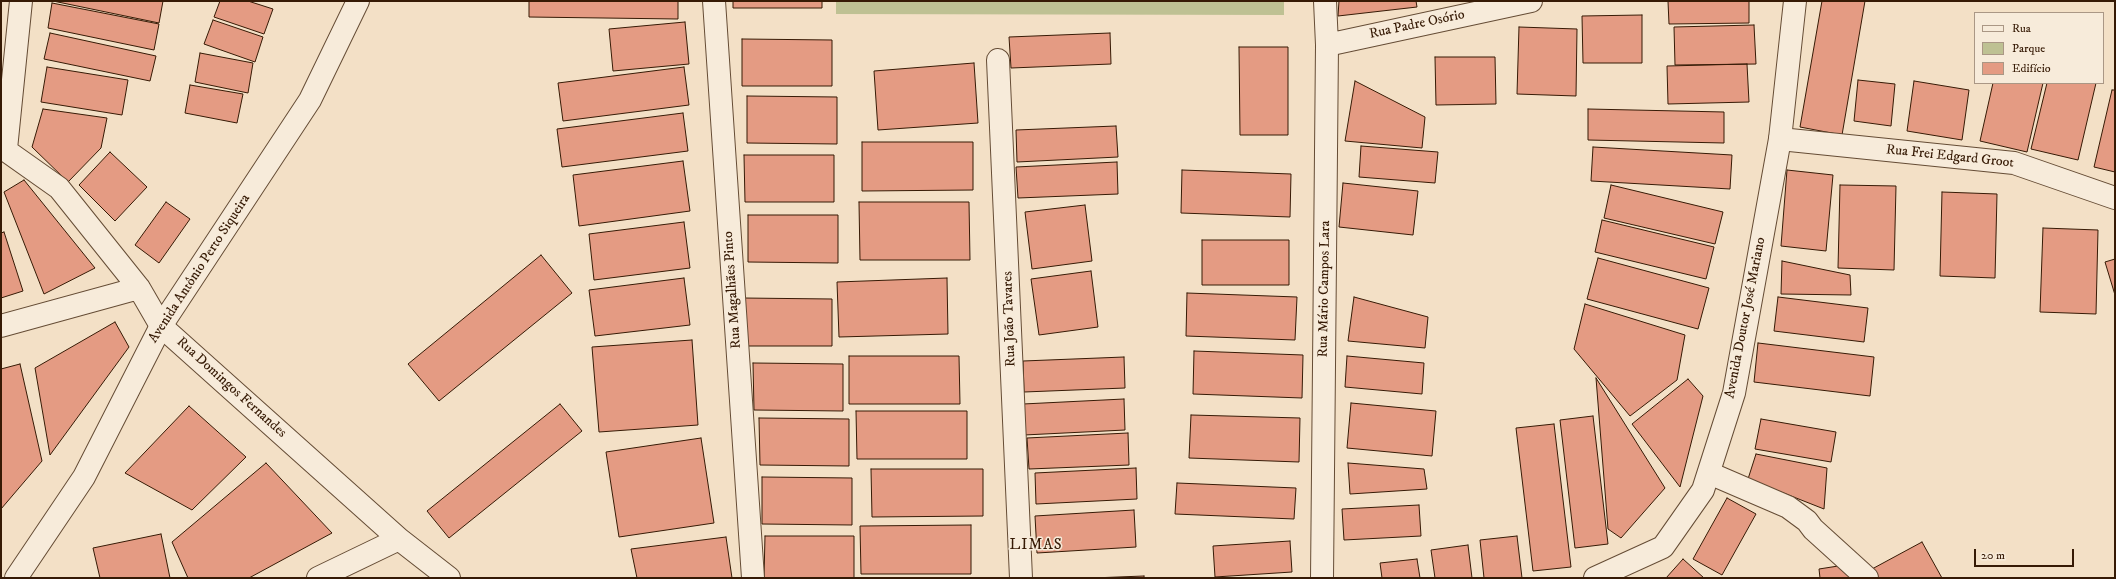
<!DOCTYPE html>
<meta charset="utf-8">
<style>
body{margin:0}
#map{position:relative;width:2116px;height:579px;overflow:hidden;background:#f3e0c6;font-family:"IM FELL DW Pica",serif}
canvas{display:block}
.frame{position:absolute;inset:0;border:2px solid #361a05;pointer-events:none}
.legend{position:absolute;left:1974px;top:12px;width:130px;height:72px;box-sizing:border-box;background:#f7ebda;border:1px solid #aa9785;margin:0;padding:5px 7px;list-style:none;font-size:12px;color:#361a05}
.legend li{display:flex;align-items:center;gap:8px;height:20px}
.legend b{width:20px;border:1px solid #aa9785}
.scale{position:absolute;left:1974px;top:549px;width:100px;height:18px;box-sizing:border-box;border:2px solid #361a05;border-top:0;padding-left:5px;font-size:12px;line-height:14px;white-space:nowrap;color:#361a05;-webkit-text-stroke:3px #f7ebda;paint-order:stroke}
</style>
<div id="map">
<canvas width="2116" height="579"></canvas>
<div class="frame"></div>
<ul class="legend">
<li><b style="height:5px;background:#f7ebda"></b>Rua</li>
<li><b style="height:11px;background:#bec193"></b>Parque</li>
<li><b style="height:11px;background:#e49b83"></b>Edifício</li>
</ul>
<div class="scale">20 m</div>
</div>
<script>
const context = document.querySelector('canvas').getContext('2d');
context.lineJoin = 'round';
function fillPath(path, color) {
  context.fillStyle = color;
  context.fill(path, 'evenodd');
}
function shape(rows) {
  const path = new Path2D();
  for (const r of rows) {
    path.moveTo(r[0], r[1]);
    for (let i = 2; i < r.length; i += 2) path.lineTo(r[i], r[i + 1]);
  }
  return path;
}
function strokePath(path, color, width, dash) {
  context.strokeStyle = color;
  context.lineWidth = width;
  context.lineCap = dash ? 'butt' : 'round';
  context.setLineDash(dash || []);
  context.stroke(path);
}
function drawText(font, color, halo, rows, align = 'center') {
  context.font = font + ' "IM FELL DW Pica",serif';
  context.lineWidth = 3;
  context.setLineDash([]);
  context.textBaseline = 'middle';
  context.strokeStyle = halo;
  context.fillStyle = color;
  for (const [text, x, y, turn = 0] of rows) {
    context.save();
    context.translate(x, y);
    context.rotate((+turn || 0) * Math.PI / 180);
    context.textAlign = isNaN(turn) ? turn : align;
    if (halo) context.strokeText(text, 0, 0);
    context.fillText(text, 0, 0);
    context.restore();
  }
}
fillPath(shape([
 [836,1,1284,1,1284,15,836,14]
]), '#bec193');
const building = shape([
 [53,1,163,1,159,23,53,1],
 [220,1,248,1,273,9,264,34,214,17,220,1],
 [529,1,678,1,678,19,529,17,529,1],
 [733,1,822,1,822,8,733,8,733,1],
 [1339,1,1416,1,1417,7,1338,16,1339,1],
 [1668,1,1749,1,1749,23,1669,24,1668,1],
 [1822,1,1865,1,1842,135,1800,127,1822,1],
 [52,3,159,24,154,50,48,28,52,3],
 [1642,15,1642,63,1583,63,1582,16,1642,15],
 [213,20,263,37,255,62,204,44,213,20],
 [685,22,689,64,613,71,609,29,685,22],
 [1754,25,1756,64,1675,65,1674,27,1754,25],
 [1519,27,1577,29,1576,96,1517,94,1519,27],
 [50,33,156,56,150,81,44,59,50,33],
 [1110,33,1111,64,1011,68,1009,37,1110,33],
 [742,39,832,40,832,86,742,86,742,39],
 [1239,47,1288,47,1288,135,1240,135,1239,47],
 [200,53,253,63,248,93,195,82,200,53],
 [1435,57,1495,57,1496,104,1436,105,1435,57],
 [974,63,978,123,878,130,874,71,974,63],
 [1747,64,1749,102,1668,104,1667,66,1747,64],
 [47,67,128,80,122,115,41,102,47,67],
 [684,67,689,105,563,121,558,83,684,67],
 [1858,80,1895,84,1891,126,1854,121,1858,80],
 [1355,81,1425,117,1422,148,1345,141,1355,81],
 [1914,81,1969,90,1962,140,1907,131,1914,81],
 [1993,83,2043,83,2027,152,1980,141,1993,83],
 [2047,83,2096,83,2078,160,2031,149,2047,83],
 [190,85,243,94,237,123,185,113,190,85],
 [2112,90,2115,90,2115,172,2094,167,2112,90],
 [747,96,837,97,837,144,747,143,747,96],
 [43,109,107,118,101,148,68,182,32,147,43,109],
 [1588,109,1724,112,1724,143,1588,140,1588,109],
 [683,113,688,151,562,167,557,129,683,113],
 [1116,126,1118,157,1017,162,1016,130,1116,126],
 [862,142,973,142,973,190,862,191,862,142],
 [1361,146,1438,152,1435,183,1359,177,1361,146],
 [1593,147,1732,155,1730,189,1591,181,1593,147],
 [110,152,147,187,115,221,79,185,110,152],
 [744,155,834,155,834,202,745,202,744,155],
 [683,161,690,211,579,226,573,175,683,161],
 [1117,162,1118,194,1018,198,1016,167,1117,162],
 [1182,170,1291,174,1290,217,1181,213,1182,170],
 [1787,170,1833,175,1826,251,1781,246,1787,170],
 [24,180,95,268,44,294,4,192,24,180],
 [1343,183,1418,191,1413,235,1339,227,1343,183],
 [1611,185,1723,212,1715,244,1604,218,1611,185],
 [1840,185,1896,186,1894,270,1838,268,1840,185],
 [1942,192,1997,194,1995,278,1940,276,1942,192],
 [166,202,190,219,159,263,135,245,166,202],
 [859,202,969,202,970,260,860,260,859,202],
 [1085,205,1092,261,1032,269,1025,212,1085,205],
 [748,215,838,215,838,263,748,262,748,215],
 [1602,220,1714,247,1706,279,1595,252,1602,220],
 [684,222,690,268,594,280,589,234,684,222],
 [2043,228,2098,230,2096,314,2040,312,2043,228],
 [4,232,23,291,1,298,1,233,4,232],
 [1202,240,1289,240,1289,285,1202,285,1202,240],
 [541,255,572,293,439,401,408,364,541,255],
 [1598,258,1709,288,1698,329,1587,299,1598,258],
 [2115,259,2115,295,2105,262,2115,259],
 [1782,261,1850,275,1851,295,1781,294,1782,261],
 [1091,271,1098,327,1039,335,1031,279,1091,271],
 [684,278,690,325,595,336,589,290,684,278],
 [947,278,948,334,839,337,837,282,947,278],
 [1187,293,1297,297,1295,340,1186,336,1187,293],
 [1354,297,1428,317,1425,348,1348,341,1354,297],
 [1778,297,1868,308,1864,342,1774,331,1778,297],
 [742,298,832,299,832,346,743,346,742,298],
 [1585,304,1685,335,1677,380,1630,416,1574,349,1585,304],
 [115,322,129,347,50,455,35,368,115,322],
 [692,340,698,425,599,432,592,347,692,340],
 [1758,343,1874,357,1870,396,1754,382,1758,343],
 [1194,351,1303,355,1302,398,1193,394,1194,351],
 [849,356,959,356,960,404,849,404,849,356],
 [1347,356,1424,363,1422,394,1345,387,1347,356],
 [1124,357,1125,388,1024,392,1023,361,1124,357],
 [753,363,843,364,843,411,754,410,753,363],
 [20,364,42,461,1,509,1,369,20,364],
 [1596,378,1665,488,1621,538,1608,529,1596,378],
 [1688,379,1703,396,1680,487,1632,424,1688,379],
 [1124,399,1125,430,1024,435,1023,404,1124,399],
 [1351,403,1436,411,1432,456,1347,448,1351,403],
 [560,404,582,431,449,538,427,511,560,404],
 [189,406,246,457,192,510,125,473,189,406],
 [856,411,967,411,967,459,857,459,856,411],
 [1191,415,1300,418,1299,462,1189,458,1191,415],
 [1593,416,1608,544,1575,548,1560,420,1593,416],
 [759,418,849,419,849,466,760,465,759,418],
 [1761,419,1836,432,1831,462,1755,449,1761,419],
 [1554,424,1571,567,1533,571,1516,428,1554,424],
 [1128,433,1129,465,1029,469,1027,438,1128,433],
 [701,438,714,523,619,537,606,452,701,438],
 [1756,454,1827,468,1824,509,1748,479,1756,454],
 [266,463,332,533,249,578,188,578,172,542,266,463],
 [1348,463,1424,469,1427,489,1350,494,1348,463],
 [1136,468,1137,499,1036,504,1035,473,1136,468],
 [871,469,983,469,983,516,872,517,871,469],
 [762,477,852,478,852,525,762,524,762,477],
 [1177,483,1296,488,1294,519,1175,514,1177,483],
 [1727,498,1756,514,1722,575,1693,559,1727,498],
 [1419,505,1421,536,1344,540,1342,509,1419,505],
 [1134,510,1136,547,1037,553,1035,516,1134,510],
 [971,525,971,574,861,574,860,526,971,525],
 [161,534,170,578,100,578,93,548,161,534],
 [765,536,854,536,854,578,764,578,765,536],
 [1517,536,1522,578,1484,578,1480,540,1517,536],
 [726,537,732,578,637,578,631,549,726,537],
 [1290,541,1292,572,1215,577,1213,546,1290,541],
 [1922,542,1942,578,1877,578,1872,569,1922,542],
 [1468,545,1472,578,1435,578,1431,550,1468,545],
 [1417,559,1420,578,1382,578,1380,563,1417,559],
 [1683,559,1704,578,1666,578,1683,559],
 [1851,564,1853,578,1820,578,1819,569,1851,564],
 [1144,576,1144,578,1092,578,1144,576]
]);
fillPath(building, '#e49b83');
strokePath(building, '#361a05', 1);
const minor = shape([
 [714,1,753,578],
 [1327,45,1531,1],
 [998,60,1021,578],
 [1780,139,2014,163,2115,198],
 [1,147,59,188,139,288,161,326,399,539,449,578],
 [6,149,21,1],
 [1,326,139,288],
 [1709,473,1788,507,1807,521,1813,529,1867,578],
 [318,578,399,539],
 [1322,578,1327,45,1325,1]
]);
const tertiary = shape([
 [16,578,84,477,161,326,310,100,358,1],
 [1595,578,1663,547,1703,490,1734,393,1780,139,1795,1]
]);
strokePath(minor, '#654c35', 24);
strokePath(tertiary, '#654c35', 24);
strokePath(minor, '#f7ebda', 22);
strokePath(tertiary, '#f7ebda', 22);
drawText('14px', '#361a05', '#f7ebda', [
 ["Rua Padre Osório",1417,25,-12],
 ["Rua Frei Edgard Groot",1950,157,6],
 ["Avenida Antônio Perto Siqueira",200,269,-57],
 ["Rua Mário Campos Lara",1325,289,-89],
 ["Rua Magalhães Pinto",733,290,-94],
 ["Avenida Doutor José Mariano",1746,318,-79],
 ["Rua João Tavares",1010,319,-92],
 ["Rua Domingos Fernandes",231,388,42]
]);
context.letterSpacing = '1px';
drawText('15px', '#361a05', '#f7ebda', [
 ["LIMAS",1036,546]
]);
context.letterSpacing = '0px';
</script>
